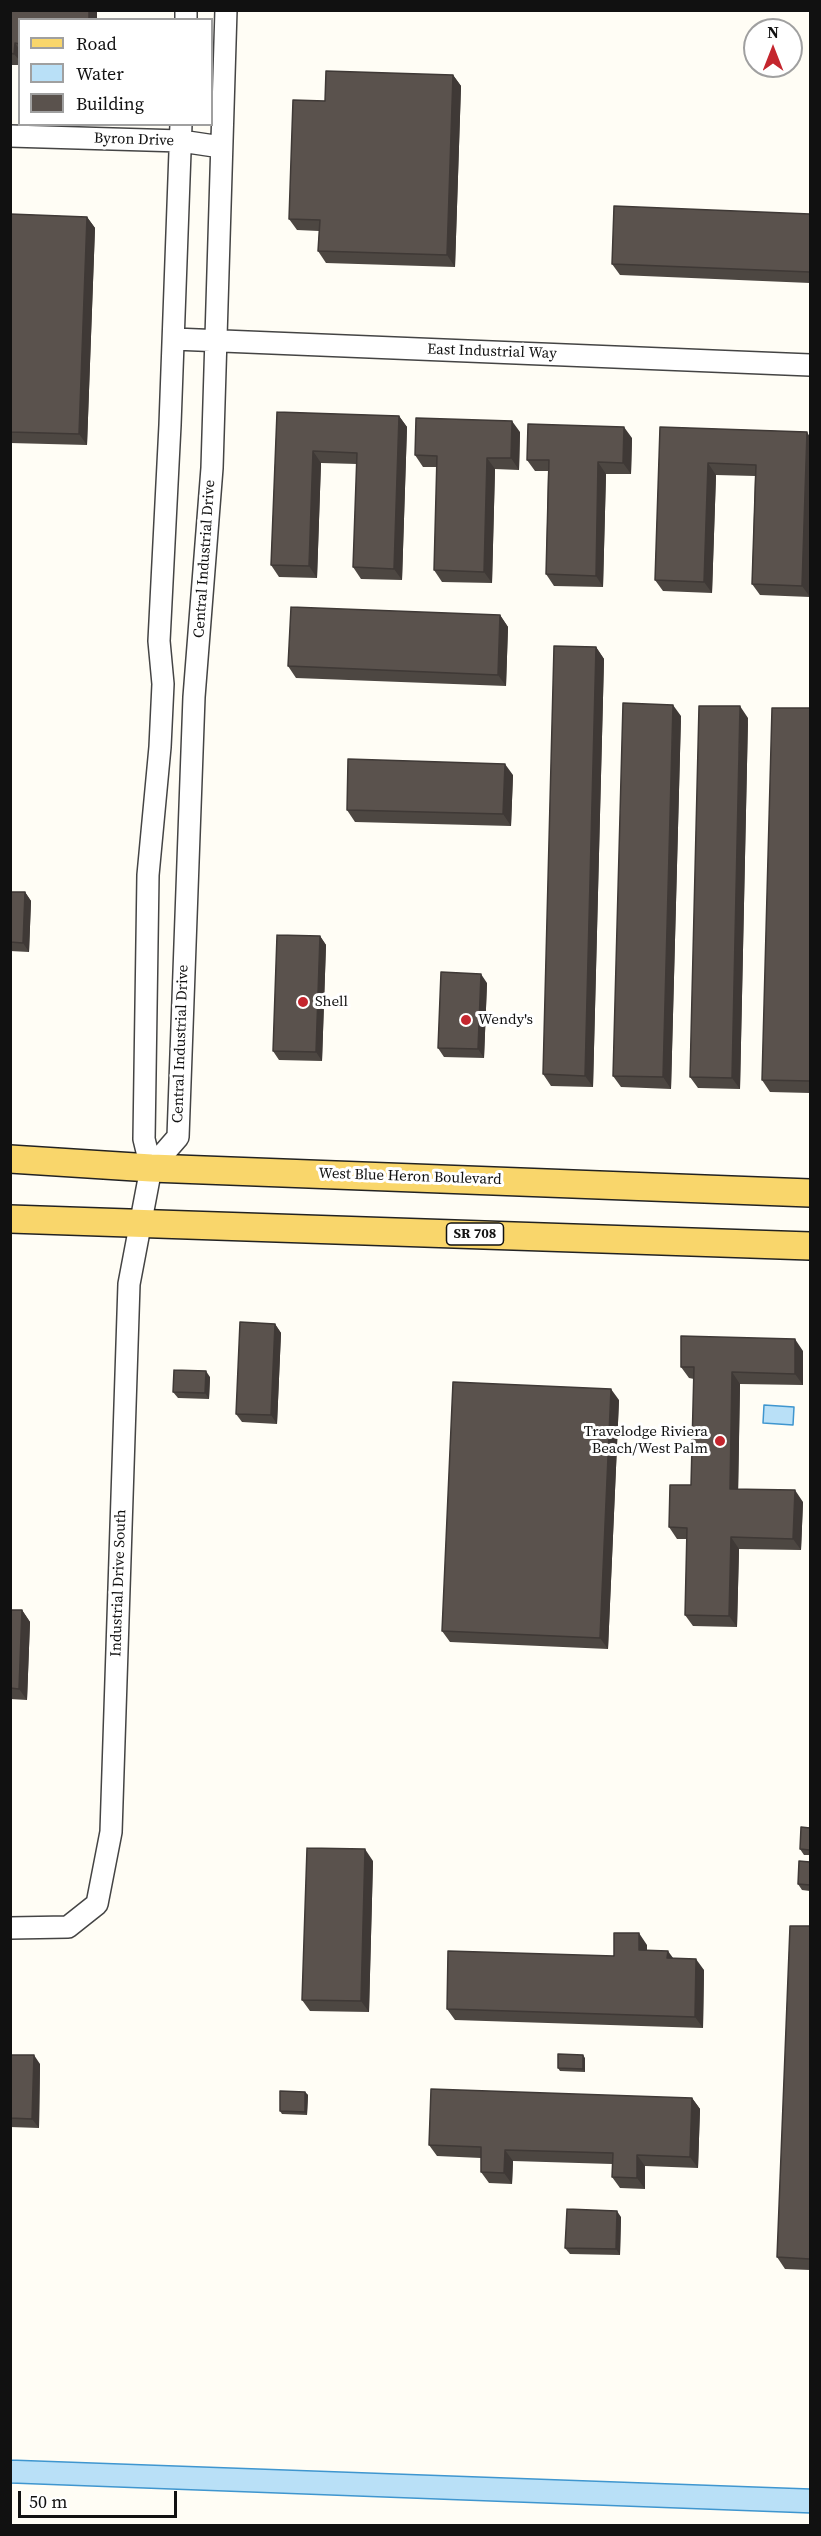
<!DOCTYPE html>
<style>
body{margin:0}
#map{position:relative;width:821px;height:2536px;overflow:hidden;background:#fffdf5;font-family:"Source Serif 4",serif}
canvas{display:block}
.frame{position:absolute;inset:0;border:12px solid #111;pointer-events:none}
.legend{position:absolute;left:18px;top:18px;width:195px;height:108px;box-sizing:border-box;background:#fff;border:2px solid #a0a0a0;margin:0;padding:8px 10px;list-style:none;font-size:18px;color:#111}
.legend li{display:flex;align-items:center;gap:12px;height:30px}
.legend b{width:30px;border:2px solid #a0a0a0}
.north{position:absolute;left:743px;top:18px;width:60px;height:60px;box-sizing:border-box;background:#fff;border:2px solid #a0a0a0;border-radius:50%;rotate:0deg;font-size:16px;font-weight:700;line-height:24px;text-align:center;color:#111}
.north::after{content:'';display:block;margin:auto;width:21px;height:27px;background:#c4262e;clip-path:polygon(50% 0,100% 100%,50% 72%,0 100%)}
.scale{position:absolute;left:18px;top:2491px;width:159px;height:27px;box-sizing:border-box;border:3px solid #111;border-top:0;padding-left:8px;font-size:18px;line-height:21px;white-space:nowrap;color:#111;-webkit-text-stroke:4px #fff;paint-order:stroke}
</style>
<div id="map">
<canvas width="821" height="2536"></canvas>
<div class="frame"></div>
<ul class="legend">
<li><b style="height:8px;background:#f9d66b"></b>Road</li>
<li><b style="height:16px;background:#b9e0f7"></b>Water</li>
<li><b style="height:16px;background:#5a524d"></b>Building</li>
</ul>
<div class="north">N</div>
<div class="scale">50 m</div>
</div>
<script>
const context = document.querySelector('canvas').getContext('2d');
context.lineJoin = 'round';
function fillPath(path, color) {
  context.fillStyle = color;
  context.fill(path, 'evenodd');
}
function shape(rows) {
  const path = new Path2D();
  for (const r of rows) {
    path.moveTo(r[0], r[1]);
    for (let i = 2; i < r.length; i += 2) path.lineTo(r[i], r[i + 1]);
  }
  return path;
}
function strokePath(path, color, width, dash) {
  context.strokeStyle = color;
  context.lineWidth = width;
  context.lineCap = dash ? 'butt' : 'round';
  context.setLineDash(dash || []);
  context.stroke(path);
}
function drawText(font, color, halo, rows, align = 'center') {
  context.font = font + ' "Source Serif 4",serif';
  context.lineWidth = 6;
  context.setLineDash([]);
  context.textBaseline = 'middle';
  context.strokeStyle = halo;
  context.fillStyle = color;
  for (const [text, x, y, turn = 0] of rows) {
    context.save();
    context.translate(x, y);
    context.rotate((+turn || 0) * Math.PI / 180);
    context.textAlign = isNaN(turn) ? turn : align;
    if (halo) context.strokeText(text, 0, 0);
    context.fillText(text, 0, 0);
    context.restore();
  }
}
const water = shape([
 [764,1405,794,1407,793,1425,763,1423,764,1405],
 [10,2460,810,2489,810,2513,11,2483,10,2460]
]);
fillPath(water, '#b9e0f7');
strokePath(water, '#3f96cf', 1.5);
const minor = shape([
 [186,20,186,10],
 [10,136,181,141,221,147],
 [174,339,810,365],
 [151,1168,178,1137,194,697,212,468,226,10],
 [10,1928,68,1927,97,1904,111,1832,129,1284,151,1168,144,1139,148,875,160,747,163,684,159,641,170,425,181,124]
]);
const major = shape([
 [10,1159,151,1168,810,1193],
 [10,1219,810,1246]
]);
strokePath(minor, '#444', 24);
strokePath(major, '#222', 30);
strokePath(minor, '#fff', 21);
strokePath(major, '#f9d66b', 27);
fillPath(shape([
 [10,10,97,10,97,20,20,20,20,65,10,65],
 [453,75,461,86,455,267,326,263,318,251,319,231,297,230,289,219,325,101],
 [10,214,87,217,95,228,87,445,10,443],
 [810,214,810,283,620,275,612,264],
 [277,412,399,416,407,427,402,580,361,579,353,567,357,464,321,463,317,578,279,577,271,565],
 [660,427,807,432,810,597,760,595,752,584,755,476,716,475,712,593,663,591,655,580],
 [520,432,519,470,495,469,492,583,442,582,434,570,437,467,423,467,415,455],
 [632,438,631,474,606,474,603,587,554,586,546,574,548,471,535,471,527,460],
 [500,615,508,627,506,686,296,678,288,666],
 [596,647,604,659,593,1087,551,1086,543,1074],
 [810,708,810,1093,770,1092,762,1080],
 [681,716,671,1089,621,1087,613,1076],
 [748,718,740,1089,698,1088,690,1077],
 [513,775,511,826,355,822,347,810],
 [10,892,25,892,31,901,29,952,10,951],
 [320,936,326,945,322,1061,279,1060,273,1051],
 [487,983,484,1058,444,1057,438,1048],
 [275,1324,281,1333,277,1424,242,1422,236,1414],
 [803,1351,803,1385,740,1384,738,1489,803,1502,801,1550,739,1549,737,1627,693,1626,685,1615,687,1539,677,1539,669,1527,691,1485,694,1379,689,1378,681,1367],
 [210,1377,209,1399,178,1398,173,1392],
 [619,1400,608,1649,450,1642,442,1631],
 [10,1610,22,1610,30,1622,27,1700,10,1699],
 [810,1828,810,1855,804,1855,800,1849],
 [373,1861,369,2012,310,2011,302,2000],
 [810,1862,810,1891,802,1890,798,1884],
 [810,1926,810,2270,785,2269,777,2257],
 [647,1945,647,1950,673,1958,704,1970,703,2028,455,2020,447,2009],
 [10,2055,40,2064,39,2128,10,2127],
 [585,2058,585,2072,560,2071,558,2068],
 [305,2092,308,2095,307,2115,282,2114,280,2111],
 [692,2098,700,2109,698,2168,645,2166,645,2189,620,2188,612,2177,612,2164,513,2161,512,2184,489,2183,481,2172,481,2158,437,2156,429,2145],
 [621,2217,620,2255,570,2254,565,2248]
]), '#4d4742');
fillPath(shape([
 [89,10,97,10,97,20,89,20],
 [15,43,20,50,20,61,14,54],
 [453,75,461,86,455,267,447,255],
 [87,217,95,228,87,445,79,434],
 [399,416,407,427,402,580,394,569],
 [512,421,520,432,519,470,511,458],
 [624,427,632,438,631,474,623,463],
 [807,432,810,437,810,597,802,586],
 [313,451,321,463,317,578,309,566],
 [487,458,495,469,492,583,484,572],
 [598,462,606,474,603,587,596,576],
 [708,463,716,475,712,593,704,582],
 [500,615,508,627,506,686,498,675],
 [596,647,604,659,593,1087,585,1076],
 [673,705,681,716,671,1089,663,1077],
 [740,706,748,718,740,1089,732,1078],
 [505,764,513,775,511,826,503,814],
 [25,892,31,901,29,952,23,943],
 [320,936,326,945,322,1061,316,1052],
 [481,974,487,983,484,1058,478,1049],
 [275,1324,281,1333,277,1424,271,1415],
 [795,1339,803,1351,803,1385,795,1374],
 [206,1371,210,1377,209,1399,205,1393],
 [732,1372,740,1384,738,1500,730,1489],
 [611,1389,619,1400,608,1649,600,1638],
 [795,1490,803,1502,801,1550,793,1539],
 [731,1537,739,1549,737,1627,729,1616],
 [22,1610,30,1622,27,1700,19,1689],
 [365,1849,373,1861,369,2012,361,2001],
 [639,1933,647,1945,647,1961,639,1950],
 [668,1951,676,1962,667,1958],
 [696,1959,704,1970,703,2028,695,2017],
 [34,2055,40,2064,39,2128,32,2119],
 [583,2055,585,2058,585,2072,583,2069],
 [305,2092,308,2095,307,2115,305,2112],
 [692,2098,700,2109,698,2168,690,2157],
 [505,2150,513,2161,512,2184,504,2173],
 [637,2155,645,2166,645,2189,637,2178],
 [617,2211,621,2217,620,2255,616,2249]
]), '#3f3936');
const building = shape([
 [10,10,89,10,89,20,20,20,20,44,15,43,14,54,10,53,10,10],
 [326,71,453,75,447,255,318,251,320,220,289,219,293,100,325,101,326,71],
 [614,206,810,214,810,272,612,264,614,206],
 [10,214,87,217,79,434,10,432,10,214],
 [277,412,399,416,394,569,353,567,357,453,313,451,309,566,271,565,277,412],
 [416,418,512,421,511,458,487,458,484,572,434,570,437,456,415,455,416,418],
 [528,424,624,427,623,463,598,462,596,576,546,574,549,460,527,460,528,424],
 [660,427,807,432,802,586,752,584,756,465,708,463,704,582,655,580,660,427],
 [291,607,500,615,498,675,288,666,291,607],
 [554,646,596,647,585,1076,543,1074,554,646],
 [623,703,673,705,663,1077,613,1076,623,703],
 [699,706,740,706,732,1078,690,1077,699,706],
 [772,708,810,708,810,1081,762,1080,772,708],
 [348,759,505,764,503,814,347,810,348,759],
 [10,892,25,892,23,943,10,942,10,892],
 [277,935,320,936,316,1052,273,1051,277,935],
 [441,972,481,974,478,1049,438,1048,441,972],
 [240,1322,275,1324,271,1415,236,1414,240,1322],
 [681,1336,795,1339,795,1374,732,1372,730,1489,795,1490,793,1539,731,1537,729,1616,685,1615,687,1528,669,1527,670,1485,691,1485,694,1367,681,1367,681,1336],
 [174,1370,206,1371,205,1393,173,1392,174,1370],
 [453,1382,611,1389,600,1638,442,1631,453,1382],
 [10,1610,22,1610,19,1689,10,1688,10,1610],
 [801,1827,810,1828,810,1850,800,1849,801,1827],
 [307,1848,365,1849,361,2001,302,2000,307,1848],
 [799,1861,810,1862,810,1885,798,1884,799,1861],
 [790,1926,810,1926,810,2259,777,2257,790,1926],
 [614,1933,639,1933,639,1950,668,1951,667,1958,696,1959,695,2017,447,2009,448,1951,614,1956,614,1933],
 [558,2054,583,2055,583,2069,558,2068,558,2054],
 [10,2055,34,2055,32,2119,10,2118,10,2055],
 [431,2089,692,2098,690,2157,637,2155,637,2178,612,2177,613,2153,505,2150,504,2173,481,2172,481,2147,429,2145,431,2089],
 [280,2091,305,2092,305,2112,280,2111,280,2091],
 [567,2209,617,2211,616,2249,565,2248,567,2209]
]);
fillPath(building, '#5a524d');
strokePath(building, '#3f3936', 1.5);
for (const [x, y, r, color] of [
 [303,1002,6,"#c4262e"],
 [466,1020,6,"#c4262e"],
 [720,1441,6,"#c4262e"]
]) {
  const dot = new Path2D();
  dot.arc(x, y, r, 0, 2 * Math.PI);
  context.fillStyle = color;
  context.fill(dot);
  strokePath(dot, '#fff', 2);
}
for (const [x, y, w] of [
 [475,1234,57]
]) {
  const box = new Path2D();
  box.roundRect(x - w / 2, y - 11, w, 22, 4.5);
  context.fillStyle = '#fff';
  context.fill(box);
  strokePath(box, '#111', 1.5);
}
drawText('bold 14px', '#111', null, [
 ["SR 708",475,1234]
]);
drawText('15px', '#111', '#fff', [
 ["Byron Drive",134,140,2],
 ["East Industrial Way",492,352,2],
 ["Central Industrial Drive",205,559,-86],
 ["Central Industrial Drive",181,1044,-88],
 ["West Blue Heron Boulevard",410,1177,2],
 ["Industrial Drive South",119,1583,-88]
]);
drawText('15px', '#111', '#fff', [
 ["Shell",315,1002],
 ["Wendy's",478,1020],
 ["Travelodge Riviera",708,1432,"right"],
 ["Beach/West Palm",708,1449,"right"]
], 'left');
</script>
